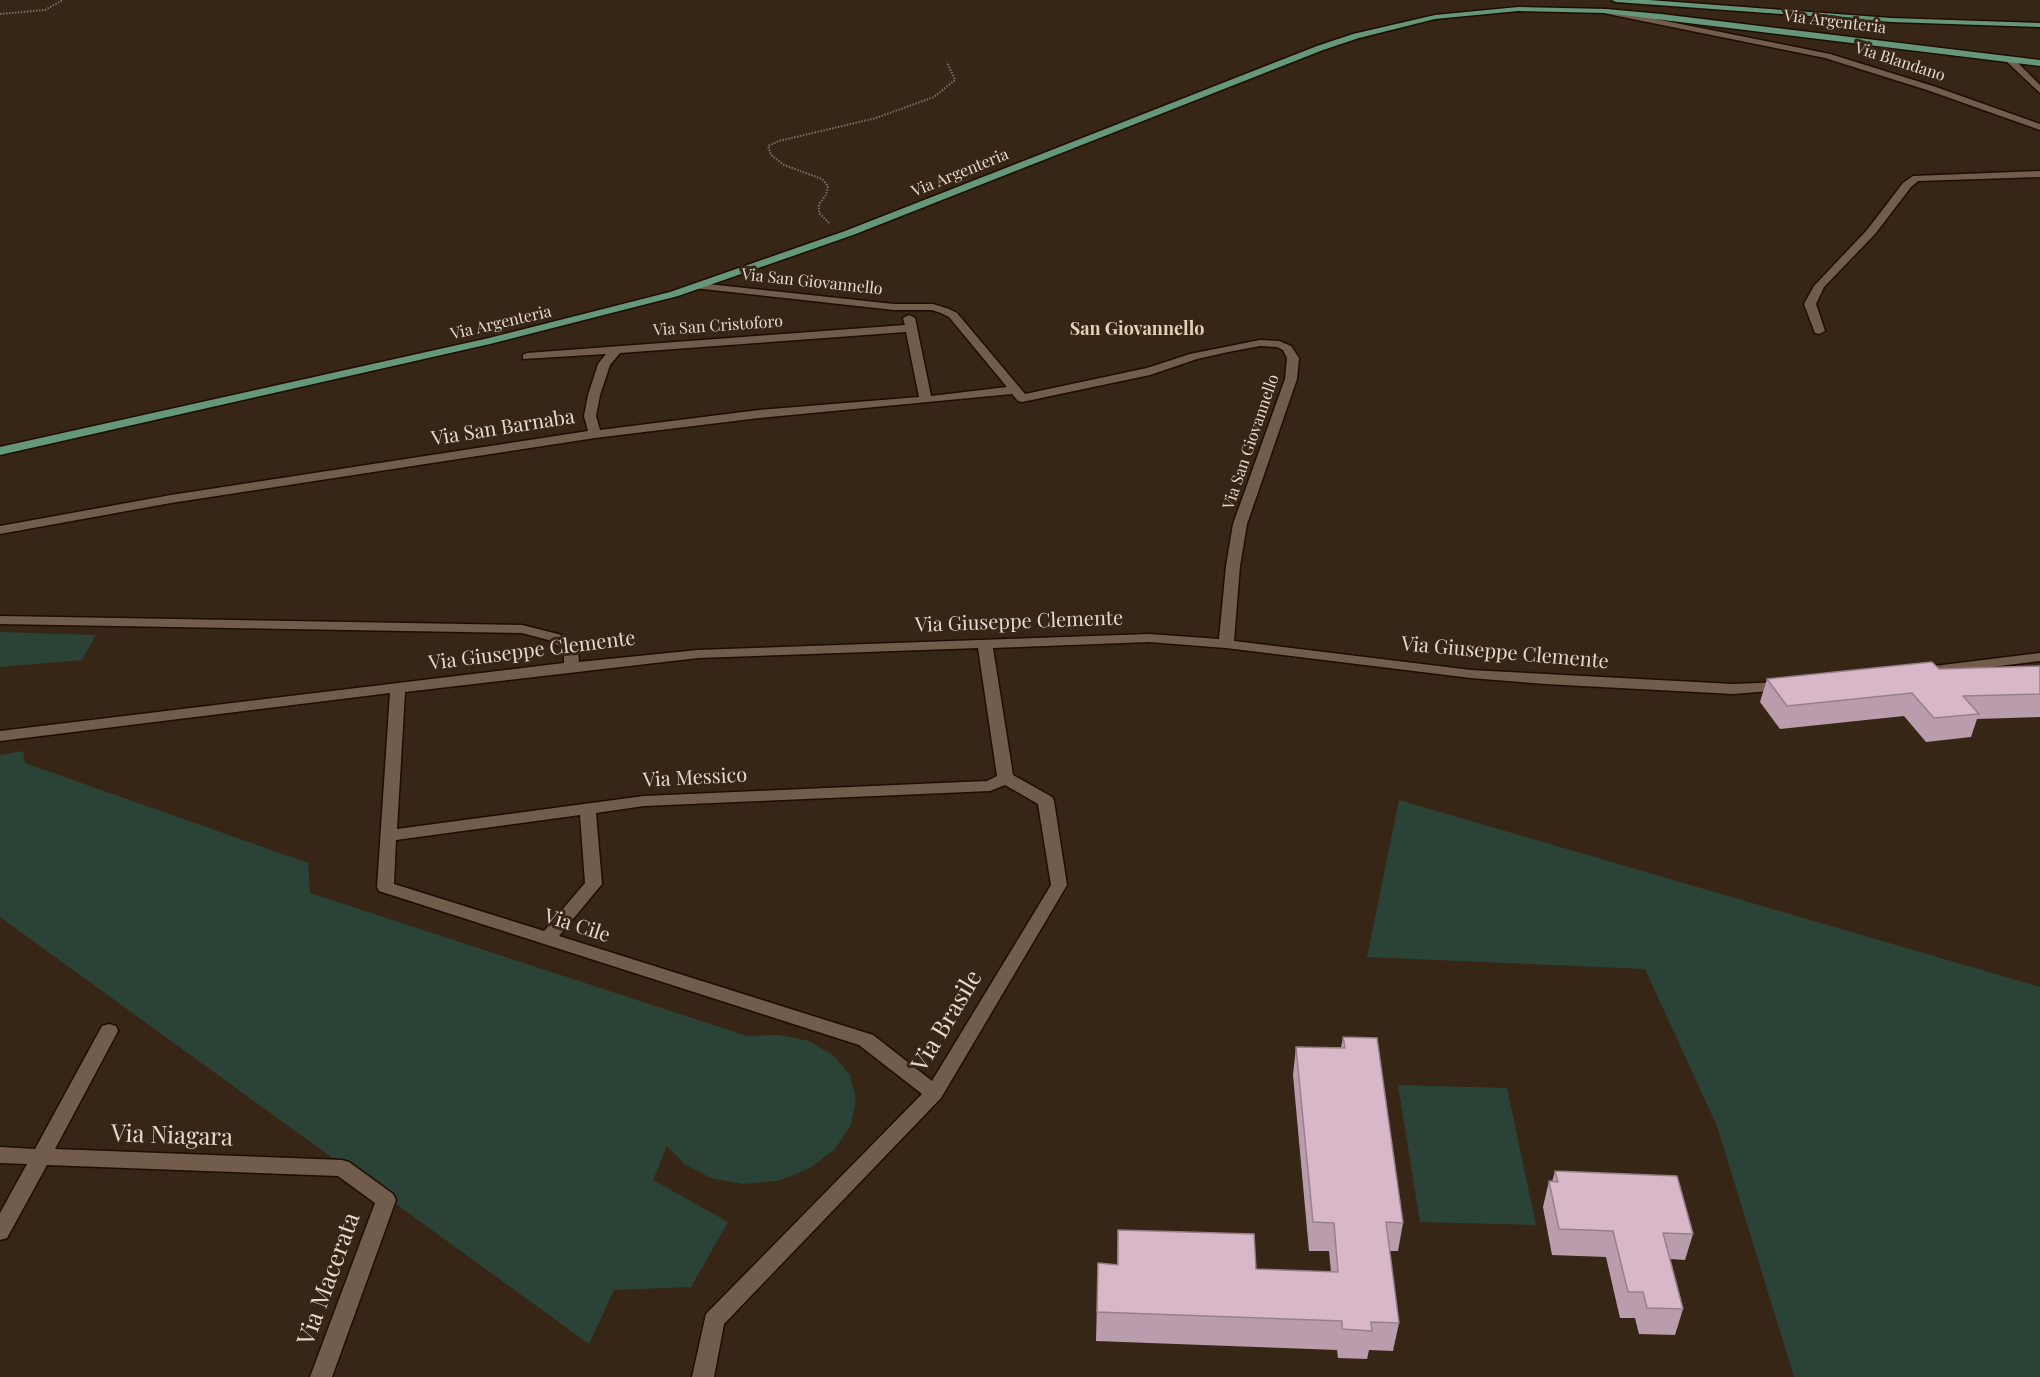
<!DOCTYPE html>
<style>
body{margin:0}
canvas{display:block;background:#372516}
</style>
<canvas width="2040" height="1377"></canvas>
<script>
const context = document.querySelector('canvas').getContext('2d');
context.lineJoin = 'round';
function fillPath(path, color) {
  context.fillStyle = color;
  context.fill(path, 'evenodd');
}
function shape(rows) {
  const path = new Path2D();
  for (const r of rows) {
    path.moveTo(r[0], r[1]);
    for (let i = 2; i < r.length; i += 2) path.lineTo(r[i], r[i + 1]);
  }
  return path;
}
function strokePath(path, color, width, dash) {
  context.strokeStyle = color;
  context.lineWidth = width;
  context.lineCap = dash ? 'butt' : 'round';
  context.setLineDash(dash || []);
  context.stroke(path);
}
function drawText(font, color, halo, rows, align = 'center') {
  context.font = font + ' "Playfair Display",serif';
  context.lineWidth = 6;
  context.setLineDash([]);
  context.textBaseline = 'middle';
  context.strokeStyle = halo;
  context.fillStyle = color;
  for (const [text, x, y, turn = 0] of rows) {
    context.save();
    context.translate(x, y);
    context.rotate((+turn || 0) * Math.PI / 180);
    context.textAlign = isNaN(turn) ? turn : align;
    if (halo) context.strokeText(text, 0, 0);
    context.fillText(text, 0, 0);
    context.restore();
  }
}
fillPath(shape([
 [0,632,96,635,82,660,0,667],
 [23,751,25,763,308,863,310,893,747,1036,779,1035,809,1041,834,1056,850,1075,856,1100,851,1125,835,1149,810,1168,778,1181,743,1184,711,1178,684,1164,667,1146,653,1180,728,1222,691,1287,614,1290,589,1344,0,917,0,755],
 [1399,800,2040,987,2040,1377,1794,1377,1717,1126,1645,969,1367,957],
 [1398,1085,1507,1088,1536,1225,1420,1222]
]), '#2b4237');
const minor = shape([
 [1606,9,1830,54,1933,86,2040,124,2040,130,1927,90,1825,58,1603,13,1602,11,1606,9],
 [2006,57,2012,57,2040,85,2040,93,2006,61,2006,57],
 [2040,171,2040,177,1918,181,1911,187,1875,234,1824,287,1816,304,1825,331,1819,334,1815,333,1804,304,1814,286,1867,230,1903,183,1913,176,2040,171],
 [698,283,894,304,933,304,949,309,957,313,1025,394,1147,368,1190,354,1260,340,1279,341,1291,346,1299,358,1297,379,1247,524,1240,566,1234,641,1471,670,1733,684,1783,682,1790,686,1783,690,1733,694,1545,684,1471,678,1226,648,1149,642,993,648,1013,775,1052,797,1054,801,1067,885,941,1098,724,1324,714,1377,692,1377,706,1314,922,1094,859,1045,379,891,377,887,390,693,0,741,0,731,564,663,564,651,552,641,522,633,0,624,0,616,522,625,562,635,578,650,579,662,698,650,1149,634,1219,639,1226,566,1233,524,1285,379,1287,358,1283,350,1277,347,1260,346,1228,352,1197,359,1150,375,1022,402,1018,401,1012,394,759,418,595,438,171,503,0,534,0,526,171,495,588,431,584,416,588,395,598,364,606,354,523,359,523,355,527,353,905,325,903,318,909,315,915,318,931,396,1007,387,949,317,941,313,932,310,894,310,694,288,693,286,698,283],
 [906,332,919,397,759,410,600,430,596,416,600,395,610,365,620,353,906,332],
 [978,648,997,776,987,781,644,796,397,829,405,692,698,658,978,648],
 [1005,785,1038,804,1051,885,932,1081,873,1035,559,936,602,884,596,813,644,806,990,791,1005,785],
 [580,815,585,883,544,931,394,884,396,840,580,815],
 [2040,653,2040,661,1926,675,1919,671,1926,667,2040,653],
 [109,1024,116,1026,118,1031,55,1149,342,1160,349,1162,393,1194,396,1200,332,1377,310,1377,375,1203,338,1176,47,1165,7,1238,0,1240,0,1213,27,1164,0,1163,0,1147,35,1149,102,1026,109,1024]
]);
const major = shape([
 [1612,0,1649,0,1891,18,2040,23,2040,27,1891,22,1616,2,1612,0],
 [1518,7,1606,9,1661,14,2040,60,2040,66,1606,13,1518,11,1435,19,1359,38,1323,50,853,235,678,296,490,344,0,455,0,447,489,338,670,292,845,231,1317,46,1353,34,1435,15,1518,7]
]);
strokePath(minor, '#1e0d02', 3);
strokePath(major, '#1e0d02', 3);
strokePath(shape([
 [0,14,45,10,63,0],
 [829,223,819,213,819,204,826,195,828,186,822,179,784,165,771,155,768,146,779,141,876,118,934,97,955,80,947,62]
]), '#7e6e61', 2, [1.5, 1.5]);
fillPath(minor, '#725d4c');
fillPath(major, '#65977b');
fillPath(shape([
 [2040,666,2040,717,1977,719,1971,737,1926,742,1904,716,1780,729,1760,702,1767,679,1939,669],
 [1343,1037,1403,1223,1398,1251,1389,1251,1399,1323,1393,1351,1369,1350,1367,1359,1338,1358,1337,1350,1096,1341,1098,1263,1117,1265,1118,1230,1256,1269,1331,1272,1329,1251,1309,1251,1293,1075,1296,1047,1341,1048],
 [1555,1171,1693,1234,1685,1260,1670,1259,1683,1309,1675,1335,1639,1334,1635,1318,1620,1318,1606,1257,1552,1255,1543,1207,1549,1181,1552,1182]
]), '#ba9dad');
const building = shape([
 [1932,662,1939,669,2040,666,2040,694,1963,696,1979,714,1934,718,1912,693,1787,706,1767,679,1932,662],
 [1343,1037,1377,1038,1403,1223,1386,1222,1399,1323,1371,1322,1372,1331,1342,1329,1342,1321,1097,1312,1098,1263,1118,1265,1118,1230,1254,1234,1256,1269,1338,1272,1334,1223,1313,1222,1296,1047,1345,1048,1343,1037],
 [1555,1171,1677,1176,1693,1234,1663,1233,1683,1309,1647,1308,1643,1292,1628,1292,1613,1231,1559,1229,1549,1181,1558,1182,1555,1171]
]);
fillPath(building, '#d8b7c9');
strokePath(building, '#97808d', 1.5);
drawText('16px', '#e5d8cf', '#372516', [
 ["Via Argenteria",1835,22,7],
 ["Via Blandano",1900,62,18],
 ["Via Argenteria",960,173,-22],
 ["Via San Giovannello",812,282,6],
 ["Via Argenteria",501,323,-13],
 ["Via San Cristoforo",718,326,-4],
 ["Via San Giovannello",1251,442,-71]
]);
drawText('bold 18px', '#e7cebb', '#372516', [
 ["San Giovannello",1137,329]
]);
drawText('20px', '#e5d8cf', '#372516', [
 ["Via San Barnaba",503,428,-9],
 ["Via Giuseppe Clemente",1019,622,-2],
 ["Via Giuseppe Clemente",532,651,-7],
 ["Via Giuseppe Clemente",1505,653,5],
 ["Via Messico",695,778,-3],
 ["Via Cile",577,926,18]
]);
drawText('24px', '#e5d8cf', '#372516', [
 ["Via Brasile",947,1021,-59],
 ["Via Niagara",172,1136,2],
 ["Via Macerata",329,1279,-70]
]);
</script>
